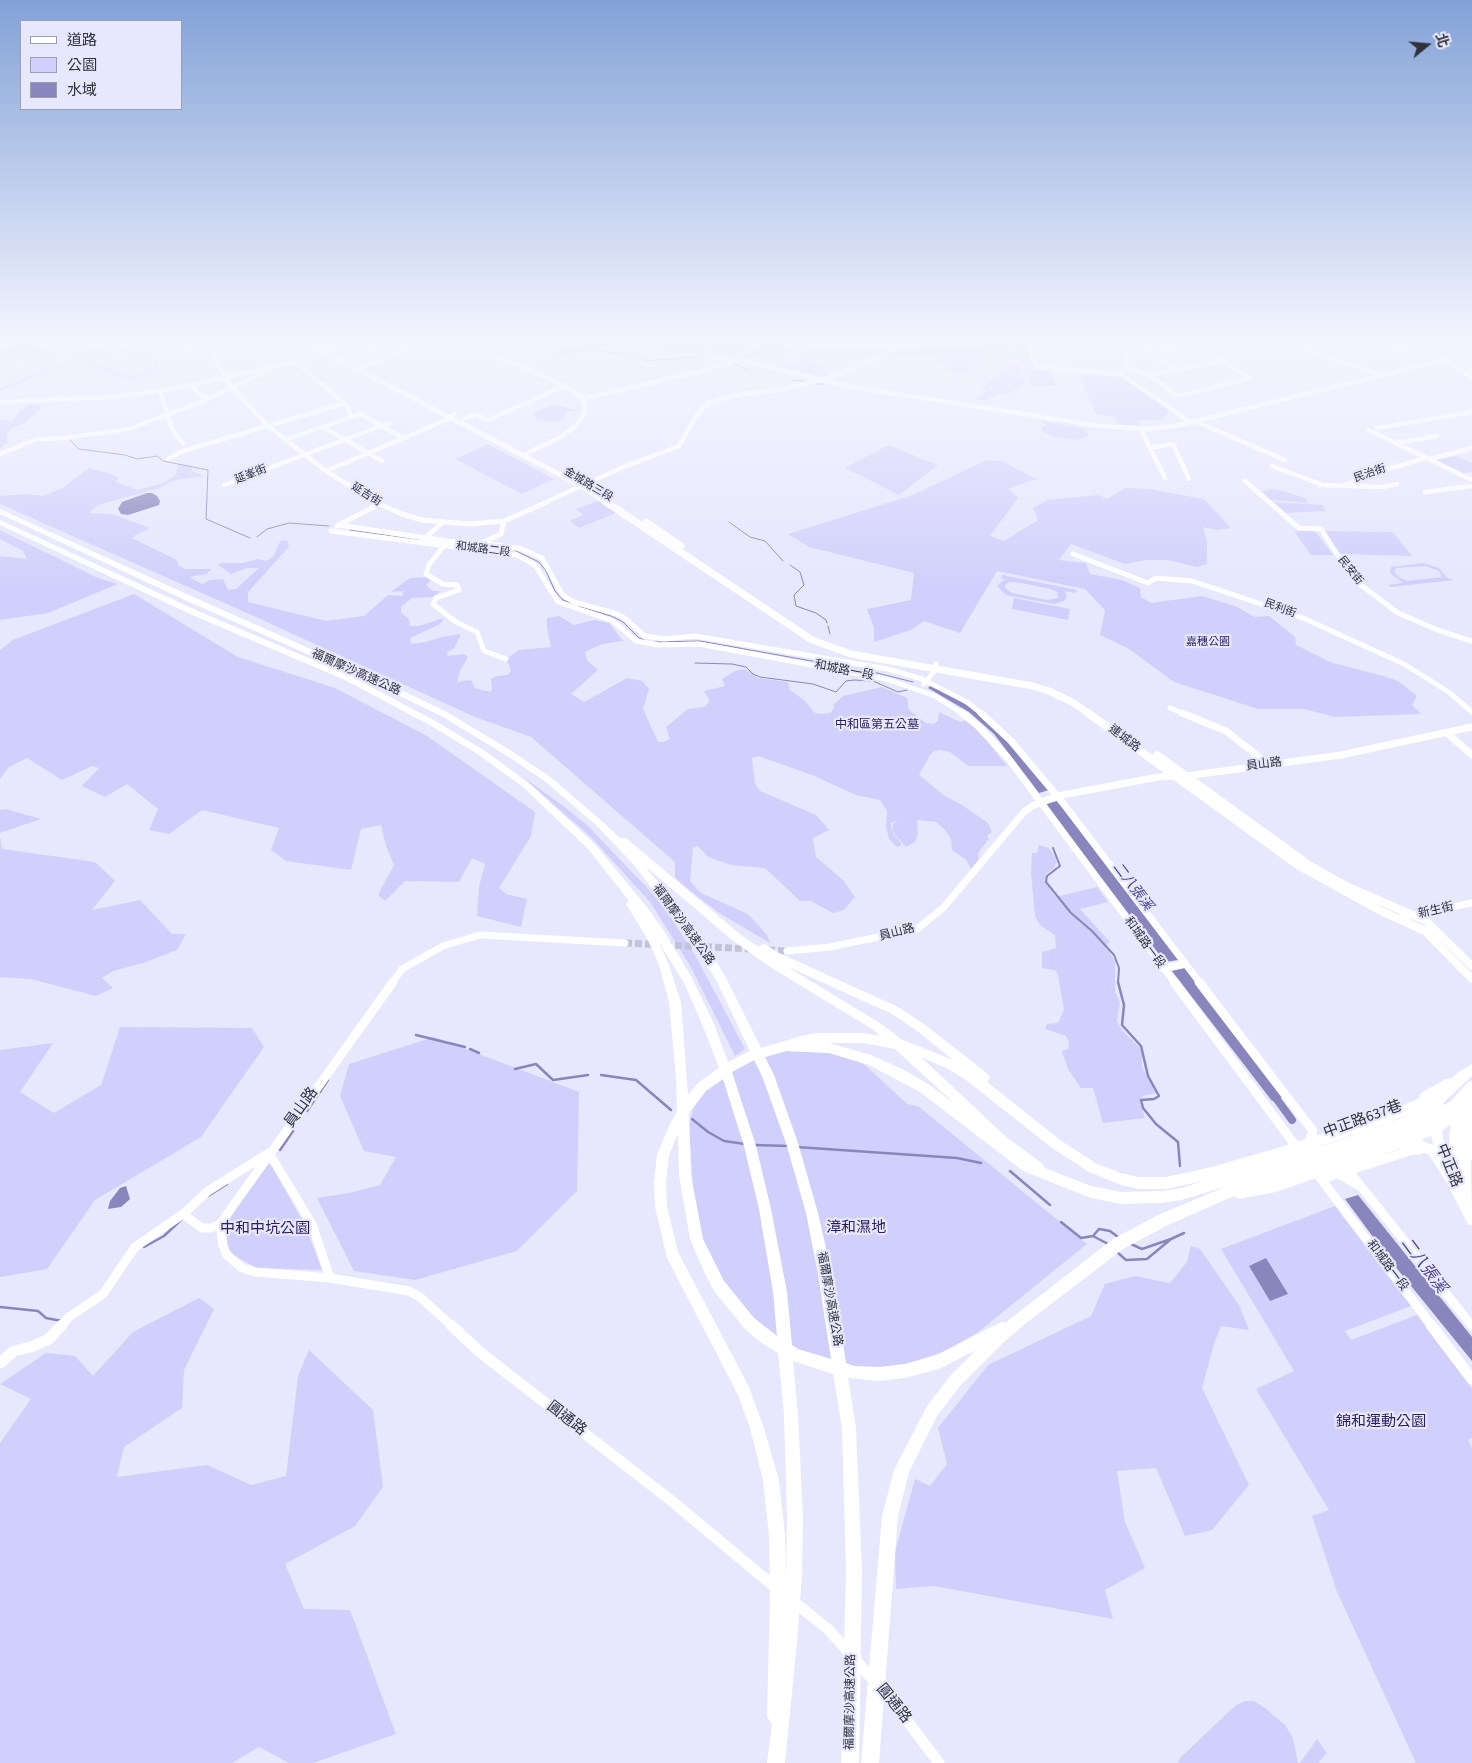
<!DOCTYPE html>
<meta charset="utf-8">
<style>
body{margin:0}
#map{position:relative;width:1472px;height:1763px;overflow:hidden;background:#e7e7fe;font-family:"Source Sans 3","Noto Sans TC",sans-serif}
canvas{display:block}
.legend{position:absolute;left:20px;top:20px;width:162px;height:90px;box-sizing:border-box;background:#e7e7fe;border:1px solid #9e9eb0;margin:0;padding:6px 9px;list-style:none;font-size:15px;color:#31313b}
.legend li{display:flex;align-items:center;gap:10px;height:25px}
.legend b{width:25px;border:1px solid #9e9eb0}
.north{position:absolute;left:1402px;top:20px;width:50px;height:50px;-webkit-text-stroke:4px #e7e7fe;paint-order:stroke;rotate:73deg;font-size:14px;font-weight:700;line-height:20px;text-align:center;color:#31313b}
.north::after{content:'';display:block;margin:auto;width:18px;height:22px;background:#31313b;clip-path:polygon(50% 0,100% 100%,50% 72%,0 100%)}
</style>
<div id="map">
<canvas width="1472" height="1763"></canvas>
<ul class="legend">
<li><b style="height:6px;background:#fff"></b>道路</li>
<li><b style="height:14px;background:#d1d0fc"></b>公園</li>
<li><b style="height:14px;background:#8986bd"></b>水域</li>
</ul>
<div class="north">北</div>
</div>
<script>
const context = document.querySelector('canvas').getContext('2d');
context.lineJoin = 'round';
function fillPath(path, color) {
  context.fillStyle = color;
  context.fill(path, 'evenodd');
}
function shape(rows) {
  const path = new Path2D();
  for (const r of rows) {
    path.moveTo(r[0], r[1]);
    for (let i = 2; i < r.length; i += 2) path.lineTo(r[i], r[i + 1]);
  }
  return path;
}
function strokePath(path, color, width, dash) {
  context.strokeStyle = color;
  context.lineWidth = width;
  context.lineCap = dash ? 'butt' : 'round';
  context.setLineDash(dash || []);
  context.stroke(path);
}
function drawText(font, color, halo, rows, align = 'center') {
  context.font = font + ' "Source Sans 3","Noto Sans TC",sans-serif';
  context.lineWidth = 4.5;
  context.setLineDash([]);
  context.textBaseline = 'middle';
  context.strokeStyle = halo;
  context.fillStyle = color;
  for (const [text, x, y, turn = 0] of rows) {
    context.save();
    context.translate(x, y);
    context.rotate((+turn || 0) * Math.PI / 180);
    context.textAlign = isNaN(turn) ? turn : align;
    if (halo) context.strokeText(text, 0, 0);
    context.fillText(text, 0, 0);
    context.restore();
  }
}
fillPath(shape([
 [216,337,260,337,276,340,265,345,247,342,223,348,227,346,227,342,221,341,215,347,214,343],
 [622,337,624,337,628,346,589,348,570,352,561,352,558,347,585,341],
 [650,337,673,337,690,341,698,337,734,337,754,341,730,358,713,353,718,350,705,346,687,355,676,351,664,351,661,345,648,344],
 [25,341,53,352,26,362,0,352,0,350],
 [764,342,785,345,778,350,784,347,788,348,785,354,773,353,773,351,747,358,743,357],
 [113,343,118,344,2,390,0,393,0,388],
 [1008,343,1012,353,988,353,960,375,944,371,953,364,932,362,943,355,881,357,901,347],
 [1013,343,1025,343,1034,366,1021,365],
 [809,346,894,348,875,357,811,357,813,363,824,367,827,373,828,377,822,379,777,366,786,364,800,365,801,363,797,360,810,357,805,357],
 [125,350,159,363,157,368,147,375,126,379,79,362,83,360,88,361,94,356,106,352],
 [116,352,125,352,154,364,154,367,143,374,128,376,94,363,98,357],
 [1014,363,1019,366,1025,384,1009,393,998,394,984,401,975,398,987,391,981,388],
 [1025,368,1029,370,1038,368,1051,372,1056,385,1031,387],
 [1077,372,1125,376,1167,408,1169,413,1164,418,1158,420,1137,421,1140,426,1118,424,1115,417,1096,414],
 [37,404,42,407,26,422,12,428,7,433,8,443,0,448,0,420,13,421,19,411,28,405],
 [553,404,580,411,566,412,563,420,548,422,541,419,530,423,538,418,532,414],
 [1042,421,1089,429,1085,430,1089,435,1077,440,1050,436,1042,430,1042,427,1047,424,1041,423],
 [488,444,554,479,522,494,455,459],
 [888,445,938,465,899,495,845,468],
 [1456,456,1472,463,1472,471,1463,474,1435,460],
 [987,460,1004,462,1036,479,1008,489,1018,498,990,536,1004,541,1038,520,1033,508,1048,500,1098,495,1107,499,1125,488,1149,489,1204,499,1231,528,1217,530,1203,527,1207,541,1207,564,1197,567,1168,560,1146,560,1125,564,1071,544,1059,560,1086,563,1090,574,1122,580,1140,588,1141,597,1151,603,1202,596,1235,606,1255,617,1269,616,1295,637,1296,645,1330,662,1383,676,1398,681,1417,696,1412,705,1421,714,1335,717,1304,709,1258,709,1174,682,1129,649,1100,635,1105,610,1085,589,997,571,960,633,924,621,911,630,874,642,874,628,867,609,911,600,914,573,809,547,788,534,913,495],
 [179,464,192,466,191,470,204,476,176,480,156,489,98,505,89,513,112,514,150,528,135,535,132,538,177,560,179,566,185,569,211,569,207,574,189,577,202,584,210,580,223,579,228,590,236,589,259,568,247,568,231,574,218,565,221,563,242,563,258,559,266,561,274,556,280,541,287,540,289,547,248,592,248,602,326,621,364,616,388,595,402,596,404,591,391,592,410,578,429,577,431,580,426,585,433,591,440,591,433,597,412,598,401,607,401,613,409,619,410,626,419,626,444,618,440,624,410,638,411,644,426,642,442,637,461,634,454,648,447,652,448,656,464,654,468,657,460,671,457,682,471,680,475,688,490,692,492,689,491,679,497,676,508,675,511,670,506,659,519,650,551,647,547,627,547,618,559,616,574,625,594,620,609,623,623,641,602,644,585,652,587,660,598,670,571,694,584,702,627,678,642,681,649,689,643,709,658,742,663,742,670,739,666,727,688,709,704,707,710,701,704,691,725,686,722,679,735,671,743,669,752,672,758,678,788,682,790,690,804,700,815,713,822,714,830,713,834,708,833,705,843,696,882,687,907,698,909,710,926,723,933,724,938,721,939,712,960,722,967,720,979,731,1007,766,968,766,950,752,940,750,934,751,930,755,919,775,945,796,962,805,988,823,992,832,987,836,989,839,980,850,978,855,979,859,971,869,966,860,952,850,951,839,945,830,936,822,917,820,918,835,915,842,906,847,892,831,893,824,899,820,891,823,891,830,902,845,897,847,889,839,886,827,887,811,880,800,856,795,812,775,758,756,752,758,755,784,760,791,816,815,829,830,813,838,816,857,843,880,855,897,844,910,833,913,811,901,800,901,765,868,731,865,708,857,698,846,693,848,690,881,701,893,748,914,767,935,770,943,719,913,683,885,675,877,675,862,531,737,475,717,247,613,0,504,0,496,26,494,44,496,62,488,89,468,114,475,118,478,116,482,137,490,163,483,175,476],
 [1275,489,1306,498,1308,503,1271,500,1262,491],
 [598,501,616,513,579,528,570,521,583,515,576,509],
 [1273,502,1323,505,1326,511,1285,513],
 [0,530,98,578,118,584,48,613,0,620,0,556,27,559,23,551,0,539],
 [1294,531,1315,531,1333,555,1311,555],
 [1324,531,1393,532,1412,556,1340,554],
 [1423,563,1439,568,1447,578,1454,580,1391,587,1388,585,1403,583,1390,573,1391,567],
 [1425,566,1439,571,1442,577,1407,581,1400,578,1394,572,1396,568],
 [1002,575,1077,590,1076,593,1065,591,1067,597,1064,601,1054,604,1006,595,997,586,1005,579,1001,578],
 [1009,582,1016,582,1051,589,1057,592,1058,598,1048,600,1012,593,1005,588,1005,585],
 [134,594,238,657,335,688,427,736,535,812,531,836,499,888,506,894,527,899,521,927,477,916,479,887,485,864,472,858,459,882,405,881,385,901,378,895,394,865,386,846,381,825,361,829,351,870,286,861,271,850,279,828,202,810,169,834,149,830,158,809,127,784,105,797,82,786,99,768,92,766,62,780,27,758,9,767,0,779,0,650,13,640],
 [1014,598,1070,609,1068,620,1012,609],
 [520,775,562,805,588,826,651,892,668,913,695,955,745,1049,735,1056,691,967,650,902,591,837],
 [6,809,41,819,0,833,0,810],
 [0,837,2,849,95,862,115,881,92,910,140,900,172,934,186,934,177,950,143,963,113,971,102,978,113,988,96,996,31,979,0,977],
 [1039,845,1049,848,1057,861,1054,868,1046,874,1046,884,1056,897,1097,887,1108,902,1080,909,1110,942,1105,946,1115,961,1115,992,1120,1002,1117,1021,1122,1030,1139,1047,1142,1055,1142,1067,1156,1093,1142,1096,1140,1103,1145,1118,1103,1123,1093,1088,1081,1088,1068,1069,1062,1051,1068,1049,1069,1042,1066,1036,1045,1029,1047,1024,1058,1023,1064,1010,1058,975,1055,970,1042,968,1042,952,1056,948,1055,935,1040,925,1035,916,1031,873,1032,853,1037,853],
 [120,1027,252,1028,264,1047,201,1137,95,1200,47,1269,0,1277,0,1050,53,1043,20,1092,54,1113,101,1085],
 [434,1037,579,1092,577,1191,517,1251,415,1280,354,1271,317,1198,349,1193,380,1185,396,1157,364,1151,340,1096,349,1064],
 [787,1051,832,1053,849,1057,865,1065,907,1104,918,1106,1087,1244,977,1333,945,1351,907,1364,880,1369,849,1366,801,1353,761,1328,723,1283,708,1256,699,1225,693,1191,689,1125,693,1109,701,1095,718,1080,739,1066,763,1057],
 [269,1161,306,1227,322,1270,257,1268,233,1255,218,1234],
 [1335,1206,1411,1306,1345,1331,1351,1340,1417,1315,1472,1389,1472,1438,1468,1440,1472,1448,1472,1763,1416,1763,1337,1592,1312,1516,1329,1510,1256,1389,1294,1371,1221,1249],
 [1191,1246,1200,1249,1239,1305,1249,1330,1221,1326,1214,1344,1202,1388,1249,1485,1212,1530,1185,1536,1156,1468,1117,1471,1125,1522,1145,1568,1105,1590,1113,1619,934,1586,896,1589,895,1552,915,1479,930,1486,947,1464,938,1428,988,1365,1091,1316,1105,1284,1135,1276,1170,1283,1187,1262],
 [199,1298,214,1309,184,1370,182,1408,124,1447,117,1477,207,1465,251,1485,286,1476,298,1376,309,1350,373,1410,383,1487,355,1526,285,1564,304,1609,350,1610,396,1734,313,1763,289,1763,259,1747,232,1763,0,1763,0,1443,31,1399,0,1384,46,1353,75,1356,93,1376,133,1332],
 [1245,1701,1254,1701,1265,1708,1285,1725,1293,1738,1298,1763,1178,1763,1180,1758,1236,1705],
 [1317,1739,1327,1753,1318,1763,1300,1763]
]), '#d1d0fc');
fillPath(shape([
 [147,493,152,493,157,496,160,501,159,505,128,515,121,514,118,509,122,502],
 [930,686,933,686,956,698,977,712,1024,758,1049,790,1039,793,994,734,969,712,928,688],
 [1057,801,1175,956,1178,960,1165,962,1047,806,1047,804],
 [1185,968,1283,1097,1272,1101,1172,971],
 [126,1186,130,1199,121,1207,108,1209,110,1201,120,1188],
 [1358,1195,1472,1337,1472,1361,1390,1260,1345,1199],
 [1266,1258,1288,1294,1270,1301,1249,1266]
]), '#8986bd');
strokePath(shape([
 [537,337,556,348,558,353,562,354,589,349,640,357,646,361,698,357],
 [586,341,589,348],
 [732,362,749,371],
 [792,380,807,382],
 [816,384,823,384],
 [70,440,79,449,125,455,137,459,157,456,163,461,208,470,206,519,250,538],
 [729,522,750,537,765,541,783,561],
 [350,530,419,540],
 [257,537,267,529,289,523,329,526],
 [455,545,477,546],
 [482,546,497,547],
 [514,550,539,562,546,571,555,591,563,600,572,603],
 [790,565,800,572,804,585,794,595,796,606,816,613,826,620,827,623],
 [579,606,611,616,623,622,639,638,644,640],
 [828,626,830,634],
 [655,642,700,641,873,672,913,682],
 [695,663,732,664,746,667,753,674,760,677,813,684,836,692,846,681,854,680,873,681,898,692,907,690]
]), '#8986bd', 1);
strokePath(shape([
 [1053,848,1060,866,1047,876,1046,882,1071,913,1092,931,1114,955,1119,968,1118,983]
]), '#8986bd', 2);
strokePath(shape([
 [1118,982,1124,1005,1122,1025,1141,1046,1148,1076,1159,1096,1154,1099,1141,1100,1143,1108,1156,1124,1178,1142,1180,1166],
 [416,1035,465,1047],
 [470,1049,479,1053],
 [515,1069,536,1064,553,1080,588,1075],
 [601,1075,636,1080,671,1110],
 [307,1111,328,1080],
 [692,1119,708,1132,724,1141,745,1144],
 [754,1145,789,1146],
 [797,1147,957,1158,981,1163],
 [280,1150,293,1131],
 [1010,1171,1050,1205],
 [208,1196,227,1184],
 [1061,1222,1081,1238,1093,1236,1108,1244],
 [1093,1236,1099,1229,1110,1231,1118,1237],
 [1131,1244,1142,1249,1171,1239],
 [144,1247,164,1236,182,1219],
 [1117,1252,1126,1260,1147,1259,1171,1239,1184,1233],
 [0,1307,38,1311,46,1318,62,1321]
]), '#8986bd', 2.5);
strokePath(shape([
 [1273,1094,1292,1120]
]), '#8986bd', 8);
strokePath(shape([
 [625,943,752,949],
 [768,950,787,951]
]), '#c3c3d7', 7, [7, 3]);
strokePath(shape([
 [214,337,212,344,217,364,231,386,268,426,326,471,377,503],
 [265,337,317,346],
 [447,337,539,374,575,392,582,399,585,405,584,414,576,426,559,438,523,455],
 [559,337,568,343],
 [745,337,815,346,874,347,1126,337],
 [877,337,883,347],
 [1123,337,1127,352,1122,375,1190,422],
 [1140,337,1151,345],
 [1267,337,1381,375],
 [1350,337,1400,352,1404,352,1421,342],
 [1399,337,1421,342],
 [1027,341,1037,367,1122,375],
 [355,343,387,357],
 [815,346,816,337],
 [828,346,829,337],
 [1147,350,1155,352,1158,355,1150,357,1140,354,1140,352,1147,350],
 [184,351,212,344],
 [1155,352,1198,345],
 [1156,357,1176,370],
 [717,358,731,360],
 [735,358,852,387,1100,426,1148,429,1175,426,1448,359],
 [294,359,338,337],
 [296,362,348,407,351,417,360,414,404,438],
 [1125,362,1142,355],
 [362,367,438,337],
 [1124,367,1149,375,1176,395,1183,395,1250,378,1185,337],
 [1466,374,1472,369],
 [1149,375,1223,361],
 [193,385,198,394,210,398],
 [160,391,172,429,183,444],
 [582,399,710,369,732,361,763,340],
 [0,402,113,397,178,388,296,362,371,337],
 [464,419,475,414,488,420,564,386],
 [1195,421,1285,460],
 [323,427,382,461],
 [1377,428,1472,412],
 [1141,429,1150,448],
 [1369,430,1472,480],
 [285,440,351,417],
 [1396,443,1437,436],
 [0,454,37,439,64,438,129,429,204,401,264,372],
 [168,459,183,451,342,404],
 [1430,459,1472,448],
 [1272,466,1323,485],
 [326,471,451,418,454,414],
 [1165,478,1150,448,1173,444,1189,479],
 [1245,481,1270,503],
 [224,485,389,423],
 [1319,485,1383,487,1397,484],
 [1344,485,1374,473,1426,458],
 [1425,492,1472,486],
 [544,503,621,468,679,446,696,416,709,402,742,394,780,390,832,377,877,358,919,337]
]), '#fff', 4.5);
strokePath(shape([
 [375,502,402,514,422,520,469,524,504,521,547,502],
 [1269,502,1299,528,1321,529,1353,579,1398,613,1440,631,1472,641],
 [338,525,447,541,490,544,522,549,542,558,562,594,567,598,574,602,617,614,626,619,645,636,664,639,695,636,888,669,922,679,967,702,982,714],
 [337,526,379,504],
 [331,531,517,555,535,565,558,602,613,621,636,641,659,645,699,644,886,679,935,696,963,714],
 [425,538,443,522],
 [484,542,501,534,504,521],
 [446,543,429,565,426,574,443,584,457,585,459,590,436,598,433,604,456,622,477,632,484,651,506,659],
 [1073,554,1148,583,1156,578,1192,581,1303,618,1404,664,1450,693,1472,712],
 [924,684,936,669,936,664],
 [1170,708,1185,714]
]), '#fff', 5);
strokePath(shape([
 [962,713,978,726,1008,758,1175,983],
 [981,713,1011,741,1063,803,1200,983],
 [1182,713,1226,731,1269,765],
 [1447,733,1472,755],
 [1400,918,1472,903],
 [787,951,830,947,917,929,943,908,1024,812,1032,806,1057,796,1158,777,1186,776,1341,755,1472,727],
 [1162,968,1186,964],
 [392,983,402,969,443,946,480,935,625,943]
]), '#fff', 7);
strokePath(shape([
 [393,982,220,1224,223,1245,226,1254,242,1268,255,1272,330,1278,409,1291,420,1297,452,1326],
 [1174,982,1298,1149],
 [1199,982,1313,1131,1310,1139],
 [269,1153,312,1224,330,1278],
 [1348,1170,1472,1326],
 [1315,1171,1432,1326],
 [1337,1173,1358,1185],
 [1322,1179,1413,1150,1420,1150],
 [183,1214,202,1228,211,1228,220,1224],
 [61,1326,69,1317,103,1294,135,1247,183,1214,208,1191,267,1154]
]), '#fff', 9);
strokePath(shape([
 [451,1325,481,1353,673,1502,776,1588],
 [1431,1325,1472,1379],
 [0,1363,14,1351,31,1347,49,1339,62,1325],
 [793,1601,829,1630,896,1706,939,1763]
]), '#fff', 11);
strokePath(shape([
 [308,337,326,353,582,486,607,503],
 [1416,337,1426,347,1472,378]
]), '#fff', 5);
strokePath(shape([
 [606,502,812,640,851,654,1033,686,1049,691,1074,703,1089,714],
 [646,522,681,546]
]), '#fff', 7);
strokePath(shape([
 [1088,713,1299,866,1381,911,1425,931,1472,979],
 [1157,755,1309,865,1346,886,1426,921,1472,966]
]), '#fff', 8);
strokePath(shape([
 [1425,1097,1448,1084],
 [1438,1110,1437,1138,1451,1179,1472,1220],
 [1472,1116,1469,1138,1472,1155],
 [1436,1128,1472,1103]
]), '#fff', 11);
fillPath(shape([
 [0,509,191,596,383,681,447,712,510,750,552,778,605,824,620,838,626,838,740,934,758,947,763,944,767,945,777,952,898,1007,924,1024,988,1074,990,1078,987,1082,1060,1140,1097,1164,1121,1173,1139,1177,1166,1177,1212,1167,1284,1146,1380,1115,1422,1097,1431,1098,1457,1073,1472,1064,1472,1076,1443,1103,1444,1105,1450,1102,1468,1082,1472,1081,1472,1116,1470,1122,1472,1215,1467,1214,1457,1180,1455,1183,1451,1185,1447,1183,1429,1155,1418,1151,1399,1149,1276,1192,1239,1199,1234,1196,1168,1225,1123,1249,1025,1324,1004,1342,961,1385,937,1416,909,1472,898,1516,879,1763,861,1763,882,1516,894,1470,927,1406,951,1375,976,1350,939,1369,905,1378,879,1381,848,1378,856,1428,862,1571,859,1763,841,1763,846,1571,842,1428,833,1374,793,1361,798,1414,803,1518,802,1574,797,1642,785,1763,767,1763,772,1724,767,1717,770,1596,769,1535,763,1480,750,1428,738,1395,667,1258,655,1207,654,1183,657,1155,669,1126,677,1111,676,1078,669,1002,659,965,647,938,626,904,629,901,589,850,523,787,479,755,433,727,345,680,192,615,0,525,0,520,198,611,351,676,439,723,485,751,529,783,595,844,650,911,666,934,692,978,714,1024,728,1062,750,1051,716,980,691,940,634,865,599,828,546,782,504,754,441,716,377,685,185,600,0,514,0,509],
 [645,866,732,940,770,967,872,1029,880,1036,863,1033,819,1033,805,1035,761,1048,724,974,699,934,645,866],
 [660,944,684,983,702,1024,719,1068,698,1083,688,1095,681,1002,669,965,660,944],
 [786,966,890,1013,916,1030,953,1060,901,1039,880,1023,786,966],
 [829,1043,863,1043,895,1049,955,1104,928,1084,906,1071,871,1055,829,1043],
 [786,1051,829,1053,869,1065,920,1092,1023,1171,1091,1198,1121,1204,1162,1203,1181,1200,1225,1187,1158,1215,1113,1239,1005,1323,1002,1322,997,1324,937,1355,905,1364,879,1367,854,1366,846,1363,832,1274,818,1213,798,1143,774,1075,765,1057,786,1051],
 [921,1057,948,1069,966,1080,1052,1148,1089,1172,1121,1185,1139,1189,1166,1189,1204,1181,1181,1188,1162,1191,1121,1192,1091,1186,1045,1168,1043,1164,1005,1136,921,1057],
 [754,1060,762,1076,786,1143,806,1213,818,1274,831,1359,798,1349,792,1345,787,1292,771,1209,756,1146,732,1072,754,1060],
 [723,1079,744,1146,759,1209,773,1292,777,1336,754,1318,724,1281,703,1239,691,1175,689,1113,706,1091,723,1079],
 [1417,1111,1397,1120,1338,1141,1306,1151,1381,1126,1417,1111],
 [1452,1114,1449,1137,1450,1155,1456,1175,1437,1147,1421,1140,1440,1132,1442,1128,1440,1124,1434,1123,1452,1114],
 [678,1134,679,1175,690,1239,705,1274,714,1291,744,1328,760,1342,778,1353,784,1414,787,1518,786,1577,785,1535,779,1480,764,1428,749,1387,678,1252,667,1207,666,1183,669,1155,678,1134]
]), '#fff');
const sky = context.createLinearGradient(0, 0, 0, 584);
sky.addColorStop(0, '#82a2d7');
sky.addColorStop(0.58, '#f4f4ff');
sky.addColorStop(1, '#f4f4ff00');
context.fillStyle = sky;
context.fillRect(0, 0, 1472, 584);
drawText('11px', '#31313b', '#e7e7fe', [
 ["民治街",1370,474,-19],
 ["延峯街",251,475,-21],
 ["金城路三段",588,485,31],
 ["延吉街",366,495,32],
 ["和城路二段",483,550,7],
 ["民安街",1350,571,51],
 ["民利街",1280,609,20]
]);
drawText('11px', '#2b1f61', '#e7e7fe', [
 ["嘉穗公園",1208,643]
]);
drawText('12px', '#31313b', '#e7e7fe', [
 ["和城路一段",844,671,11],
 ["福爾摩沙高速公路",356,673,24],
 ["連城路",1124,739,37],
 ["員山路",1264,765,-7],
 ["新生街",1436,911,-13],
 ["福爾摩沙高速公路",683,925,54],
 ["員山路",897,933,-14],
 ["和城路一段",1144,943,54],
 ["和城路一段",1387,1266,53],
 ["福爾摩沙高速公路",829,1299,80],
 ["福爾摩沙高速公路",851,1702,-89]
]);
drawText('12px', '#2b1f61', '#e7e7fe', [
 ["中和區第五公墓",877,725]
]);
drawText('italic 14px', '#4d448a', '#e7e7fe', [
 ["二八張溪",1132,887,53]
]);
drawText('15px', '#31313b', '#e7e7fe', [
 ["員山路",302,1108,-54],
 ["中正路637巷",1363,1120,-20],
 ["中正路",1448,1166,68],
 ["圓通路",566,1419,38],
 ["圓通路",893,1704,51]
]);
drawText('15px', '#2b1f61', '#e7e7fe', [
 ["漳和濕地",856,1229],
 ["中和中坑公園",265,1230],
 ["錦和運動公園",1381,1423]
]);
drawText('italic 16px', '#4d448a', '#e7e7fe', [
 ["二八張溪",1423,1266,53]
]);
</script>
